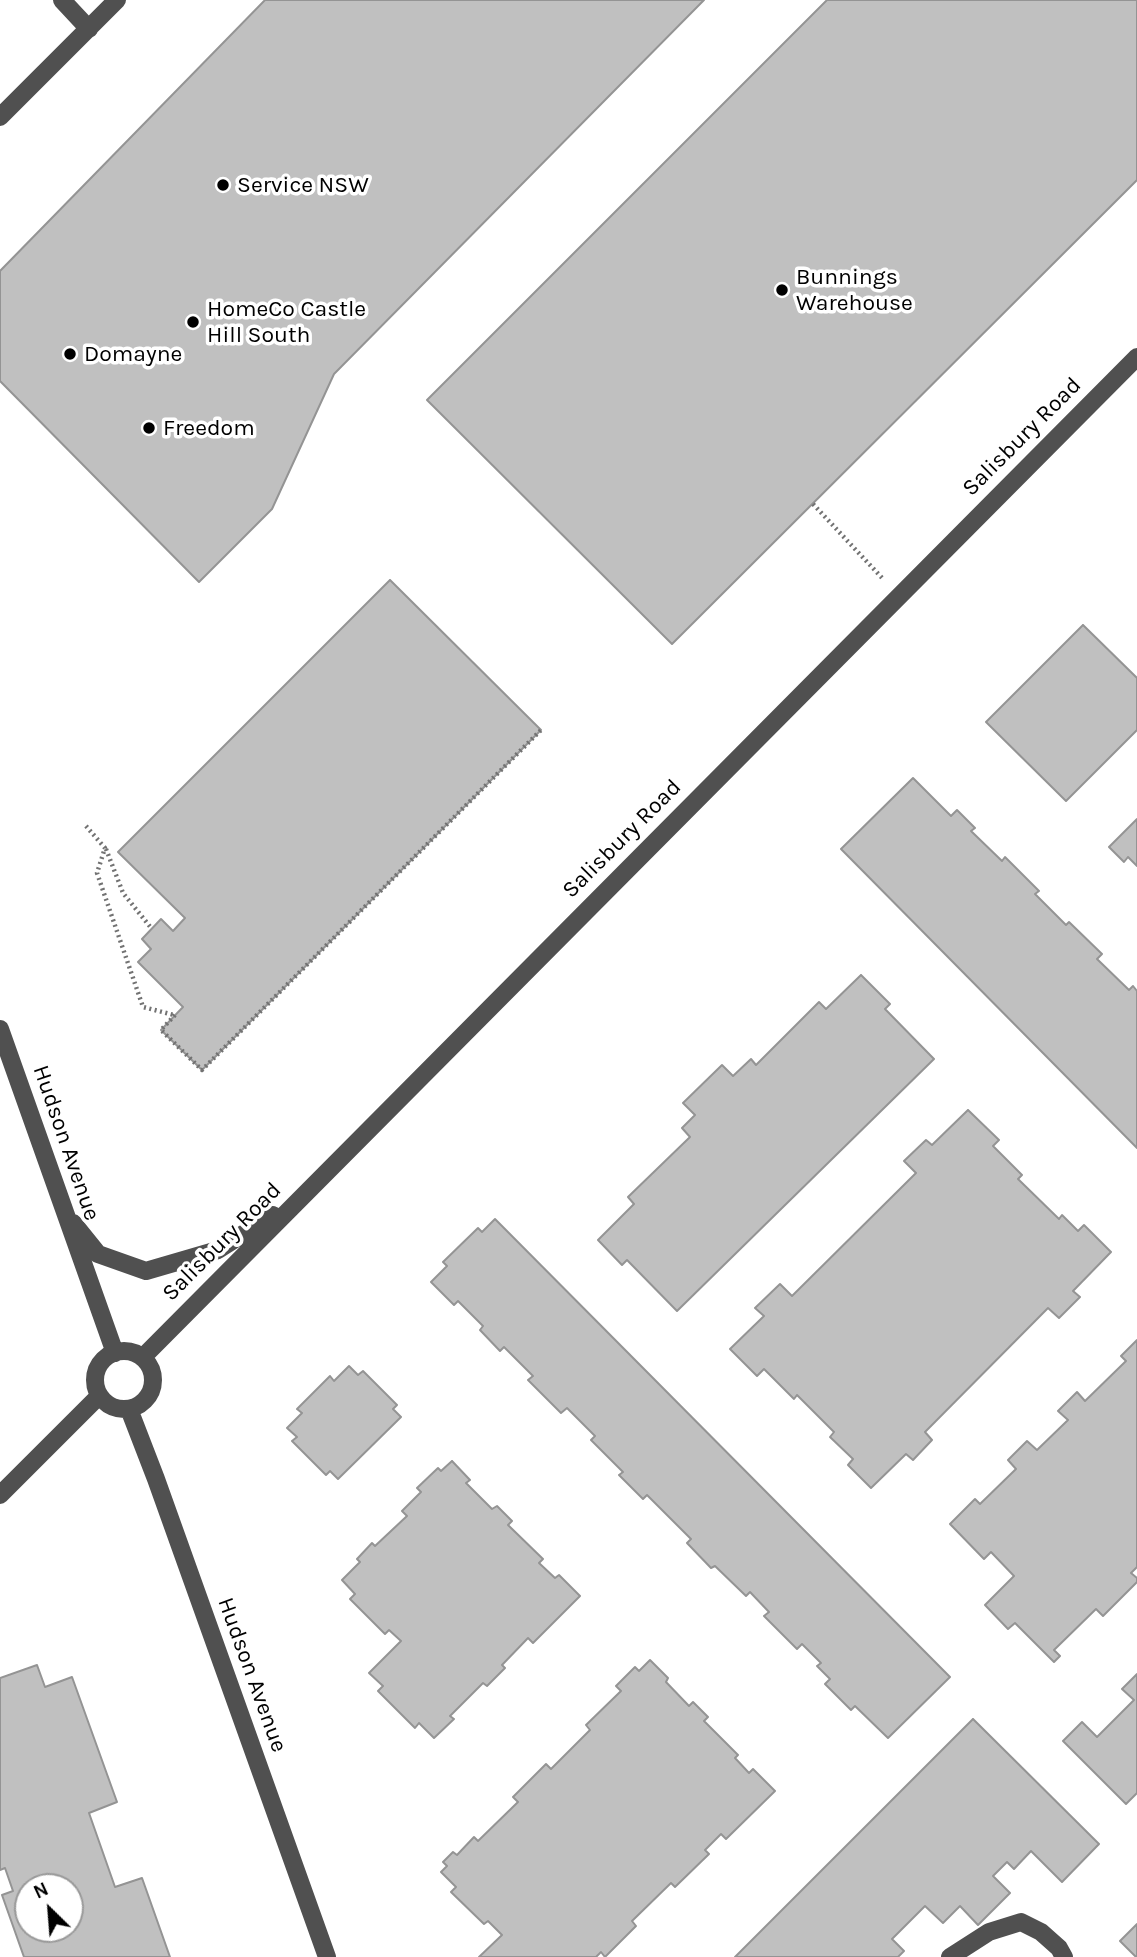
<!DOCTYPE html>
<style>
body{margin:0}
#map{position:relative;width:1137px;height:1957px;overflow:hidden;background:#fff;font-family:Karla,sans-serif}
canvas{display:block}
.north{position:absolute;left:14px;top:1873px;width:70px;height:70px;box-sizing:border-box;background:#fff;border:2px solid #999;border-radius:50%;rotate:335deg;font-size:19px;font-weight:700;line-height:28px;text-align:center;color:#000}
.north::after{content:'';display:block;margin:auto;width:24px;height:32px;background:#000;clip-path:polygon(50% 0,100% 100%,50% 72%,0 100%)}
</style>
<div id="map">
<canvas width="1137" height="1957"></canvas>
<div class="north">N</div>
</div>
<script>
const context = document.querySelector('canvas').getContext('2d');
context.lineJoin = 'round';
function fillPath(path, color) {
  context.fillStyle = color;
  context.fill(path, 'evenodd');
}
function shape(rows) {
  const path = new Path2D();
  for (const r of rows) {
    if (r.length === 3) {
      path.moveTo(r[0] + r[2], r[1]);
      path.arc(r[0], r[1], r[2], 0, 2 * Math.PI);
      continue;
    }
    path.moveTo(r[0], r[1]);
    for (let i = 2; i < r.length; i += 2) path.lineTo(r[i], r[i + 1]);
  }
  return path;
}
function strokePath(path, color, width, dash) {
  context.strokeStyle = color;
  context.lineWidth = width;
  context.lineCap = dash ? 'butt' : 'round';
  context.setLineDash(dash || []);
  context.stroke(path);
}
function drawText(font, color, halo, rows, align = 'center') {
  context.font = font + ' Karla,sans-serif';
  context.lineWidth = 7;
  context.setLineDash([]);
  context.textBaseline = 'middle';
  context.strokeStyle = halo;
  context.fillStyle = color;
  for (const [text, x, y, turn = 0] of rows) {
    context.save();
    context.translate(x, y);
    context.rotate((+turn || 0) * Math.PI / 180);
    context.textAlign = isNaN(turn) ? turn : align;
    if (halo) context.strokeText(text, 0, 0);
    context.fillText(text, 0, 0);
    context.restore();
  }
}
const building = shape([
 [265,0,704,0,334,374,272,509,199,582,0,381,0,271,265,0],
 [827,0,1137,0,1137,180,672,644,427,400,827,0],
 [390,580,541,730,202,1070,161,1030,183,1007,138,962,151,949,142,939,161,919,173,931,185,918,118,852,390,580],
 [1083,625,1137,678,1137,730,1066,801,986,722,1083,625],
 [913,778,951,816,957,810,975,828,971,831,1002,861,1005,857,1039,891,1035,894,1066,925,1069,922,1102,954,1097,959,1129,990,1133,986,1137,991,1137,1148,841,849,913,778],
 [1137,819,1137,866,1128,857,1124,862,1109,847,1137,819],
 [861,975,890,1004,885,1009,934,1059,677,1311,627,1260,622,1265,598,1240,634,1204,628,1197,690,1137,682,1128,695,1115,683,1103,722,1065,733,1076,751,1059,756,1065,819,1002,826,1009,861,975],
 [968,1110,999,1140,993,1146,1022,1175,1018,1179,1059,1219,1062,1215,1078,1231,1084,1225,1111,1252,1073,1291,1080,1297,1059,1318,1048,1308,925,1432,932,1440,913,1460,906,1454,871,1488,848,1465,853,1459,830,1437,834,1432,797,1395,794,1399,764,1369,757,1376,730,1349,764,1316,755,1308,780,1284,792,1296,916,1173,904,1161,926,1140,932,1145,968,1110],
 [495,1219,950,1677,888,1738,855,1706,851,1710,825,1684,830,1679,817,1666,821,1663,802,1644,797,1649,764,1616,769,1612,750,1592,746,1596,715,1566,711,1568,687,1543,691,1539,647,1495,643,1499,619,1475,623,1472,591,1440,595,1436,567,1408,561,1413,528,1380,533,1376,504,1347,500,1351,480,1330,483,1326,458,1301,454,1305,431,1282,447,1266,443,1262,478,1228,482,1232,495,1219],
 [1137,1340,1137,1567,1131,1573,1137,1578,1137,1582,1103,1616,1096,1609,1054,1650,1060,1656,1054,1662,1015,1623,1008,1629,985,1605,1014,1576,991,1552,984,1559,950,1524,975,1499,980,1504,1016,1469,1008,1460,1027,1441,1037,1450,1068,1420,1058,1411,1077,1392,1085,1401,1126,1361,1121,1356,1137,1340],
 [349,1366,358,1375,363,1371,397,1405,393,1409,401,1417,338,1479,330,1471,326,1475,292,1441,297,1437,287,1428,302,1413,297,1409,330,1376,334,1381,349,1366],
 [452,1461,470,1480,466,1483,492,1509,497,1506,512,1521,508,1525,543,1559,539,1563,555,1578,559,1575,580,1596,533,1643,528,1638,502,1665,505,1668,487,1686,483,1683,450,1716,454,1719,434,1738,419,1723,415,1728,378,1691,383,1686,369,1673,401,1641,389,1630,385,1634,350,1599,355,1594,342,1580,360,1562,357,1559,372,1543,375,1546,407,1516,402,1511,421,1492,417,1488,438,1468,441,1471,452,1461],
 [650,1660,668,1678,666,1682,689,1706,693,1702,708,1717,704,1721,738,1755,735,1758,749,1773,753,1769,775,1791,726,1839,721,1834,705,1850,709,1854,675,1887,671,1883,632,1921,636,1926,605,1957,601,1952,596,1957,479,1957,502,1935,488,1921,484,1924,451,1892,456,1887,441,1872,447,1866,443,1862,453,1852,457,1855,474,1837,478,1841,518,1802,513,1797,546,1764,551,1769,590,1730,586,1725,621,1691,616,1686,635,1667,639,1671,650,1660],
 [37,1665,45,1687,72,1677,117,1802,89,1813,115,1887,142,1878,170,1957,24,1957,2,1895,13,1891,5,1868,0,1870,0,1678,37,1665],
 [28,1887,70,1887,70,1929,28,1929,28,1887],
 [1137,1674,1137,1793,1126,1804,1063,1741,1082,1722,1097,1737,1134,1700,1122,1689,1137,1674],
 [973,1719,1099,1844,1062,1882,1031,1851,1014,1869,1007,1862,993,1876,1010,1893,978,1925,960,1906,943,1923,925,1906,892,1939,904,1951,898,1957,735,1957,973,1719],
 [1137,1924,1137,1957,1136,1957,1120,1941,1137,1924]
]);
fillPath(building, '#c0c0c0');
strokePath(building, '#949494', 2);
strokePath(shape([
 [813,504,884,580],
 [86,826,105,848,97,873,143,1007,174,1015],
 [106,849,123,893,152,929],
 [175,1015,161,1030,202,1070,541,730]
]), '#727272', 4.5, [2, 3.5]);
strokePath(shape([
 [62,0,89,29],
 [0,117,117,0],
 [0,1029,115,1353],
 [73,1223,98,1254,146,1271,218,1250,273,1215],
 [124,1380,29],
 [143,1357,1137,357],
 [129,1409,156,1479,327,1957],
 [0,1495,99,1396],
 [950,1957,989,1932,1021,1922,1041,1932,1059,1948,1064,1957]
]), '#505050', 18);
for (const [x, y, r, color] of [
 [223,185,7,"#000"],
 [782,290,7,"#000"],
 [193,322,7,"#000"],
 [70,354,7,"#000"],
 [149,428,7,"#000"]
]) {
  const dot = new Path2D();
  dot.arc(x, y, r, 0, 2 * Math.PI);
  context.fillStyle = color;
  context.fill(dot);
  strokePath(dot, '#fff', 2.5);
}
drawText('23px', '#000', '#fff', [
 ["Service NSW",237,185],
 ["Bunnings",796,277],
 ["Warehouse",796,303],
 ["HomeCo Castle",207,309],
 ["Hill South",207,335],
 ["Domayne",84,354],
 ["Freedom",163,428]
], 'left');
drawText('23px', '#000', '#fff', [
 ["Salisbury Road",1022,437,-45],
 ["Salisbury Road",622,839,-45],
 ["Hudson Avenue",66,1143,71],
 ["Salisbury Road",222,1242,-45],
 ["Hudson Avenue",252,1675,70]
]);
</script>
